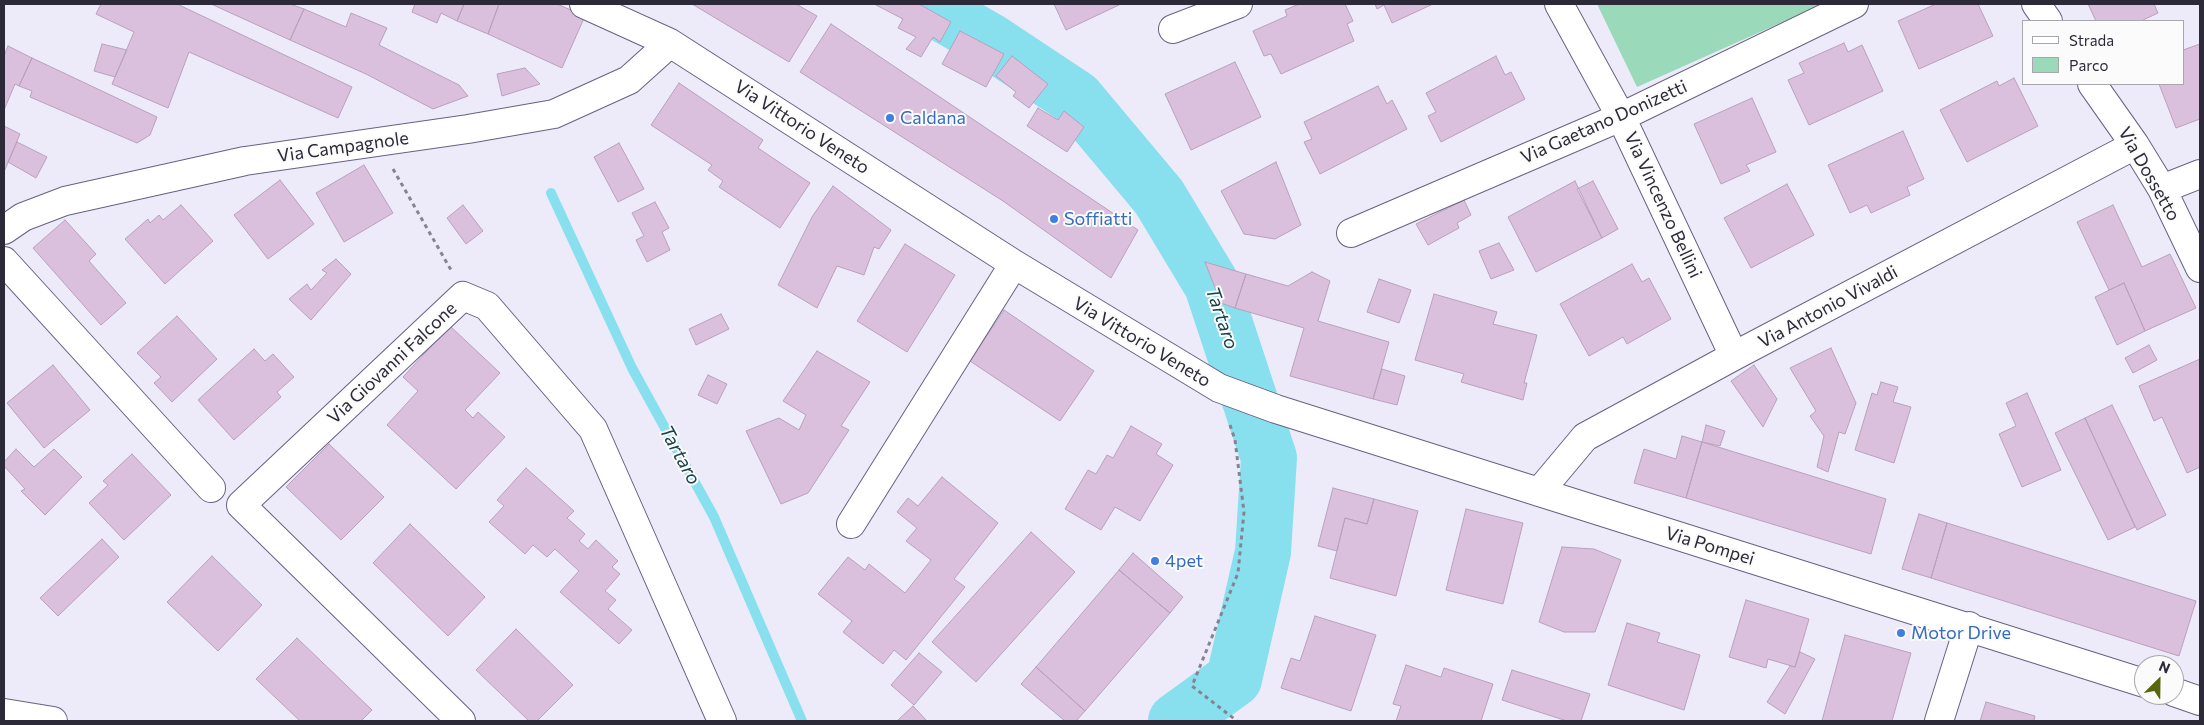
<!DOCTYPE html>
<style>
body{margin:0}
#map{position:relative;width:2204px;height:725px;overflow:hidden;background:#edebfa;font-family:Commissioner,sans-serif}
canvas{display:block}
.frame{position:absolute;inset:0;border:5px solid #2c2a38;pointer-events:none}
.legend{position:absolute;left:2022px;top:20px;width:162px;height:65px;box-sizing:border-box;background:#fbfbfb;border:1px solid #a8a7ad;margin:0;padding:6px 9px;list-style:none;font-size:15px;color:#2c2a38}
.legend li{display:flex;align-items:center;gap:10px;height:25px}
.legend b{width:25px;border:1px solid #a8a7ad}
.north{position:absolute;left:2134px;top:655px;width:50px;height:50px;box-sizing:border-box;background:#fbfbfb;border:1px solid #a8a7ad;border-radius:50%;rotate:23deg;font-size:14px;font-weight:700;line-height:20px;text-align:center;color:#2c2a38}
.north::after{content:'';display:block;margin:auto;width:18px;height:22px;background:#58660c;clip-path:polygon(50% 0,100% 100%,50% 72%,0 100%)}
</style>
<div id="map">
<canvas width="2204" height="725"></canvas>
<div class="frame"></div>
<ul class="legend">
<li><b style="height:6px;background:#fff"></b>Strada</li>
<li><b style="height:14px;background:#9ad9ba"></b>Parco</li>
</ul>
<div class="north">N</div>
</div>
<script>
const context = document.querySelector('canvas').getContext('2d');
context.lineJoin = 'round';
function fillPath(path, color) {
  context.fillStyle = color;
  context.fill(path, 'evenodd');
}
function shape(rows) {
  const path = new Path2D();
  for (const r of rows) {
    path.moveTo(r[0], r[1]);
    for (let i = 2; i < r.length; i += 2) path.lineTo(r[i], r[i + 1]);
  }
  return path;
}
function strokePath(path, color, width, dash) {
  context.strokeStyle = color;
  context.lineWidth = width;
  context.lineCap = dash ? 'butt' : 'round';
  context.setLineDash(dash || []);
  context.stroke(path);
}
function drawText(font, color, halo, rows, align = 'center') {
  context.font = font + ' Commissioner,sans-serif';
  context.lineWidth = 4;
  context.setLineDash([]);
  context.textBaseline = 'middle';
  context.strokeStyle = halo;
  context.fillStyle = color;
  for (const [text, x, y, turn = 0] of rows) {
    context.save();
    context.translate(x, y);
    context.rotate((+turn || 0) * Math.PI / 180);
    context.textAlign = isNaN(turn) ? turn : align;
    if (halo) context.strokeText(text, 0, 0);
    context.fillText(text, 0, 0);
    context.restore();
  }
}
fillPath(shape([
 [1597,4,1823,4,1637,87]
]), '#9ad9ba');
strokePath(shape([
 [551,193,632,368,714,517,802,721]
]), '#88e0ef', 10);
strokePath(shape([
 [925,4,990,41,1076,98,1159,197,1212,285,1269,458,1263,552,1234,679,1176,721]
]), '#88e0ef', 56);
const building = shape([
 [101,4,177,4,352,87,338,118,189,52,168,108,112,84,134,32,96,14,101,4],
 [211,4,290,4,304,9,290,40,211,4],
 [415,4,464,4,457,21,441,13,437,23,412,12,415,4],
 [464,4,499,4,488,34,457,21,464,4],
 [499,4,557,4,585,16,562,68,488,34,499,4],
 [692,4,796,4,817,16,789,62,692,4],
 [877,4,919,4,951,22,940,42,933,37,921,57,906,49,916,37,898,28,903,19,876,5,877,4],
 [1054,4,1121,4,1066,30,1054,4],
 [1299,4,1345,4,1353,21,1347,24,1354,41,1281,74,1271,54,1264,56,1253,31,1287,16,1285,10,1299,4],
 [1375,4,1433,4,1392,23,1384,5,1377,9,1375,4],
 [1936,4,1978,4,1993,36,1919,69,1898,21,1936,4],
 [2088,4,2154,4,2158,13,2141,21,2096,21,2088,4],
 [304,9,346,27,351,13,387,28,379,45,459,85,468,96,433,109,366,74,290,40,304,9],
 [831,24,1138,230,1111,278,1003,201,800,72,831,24],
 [960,31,1004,54,986,87,942,64,960,31],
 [1844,43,1848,52,1862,45,1883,91,1809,125,1788,80,1804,73,1799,63,1844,43],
 [102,44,127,50,115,77,94,71,102,44],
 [2200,44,2200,119,2176,128,2159,84,2183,84,2183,50,2200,44],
 [8,46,32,58,19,86,15,84,4,110,4,56,8,46],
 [1012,56,1048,84,1029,108,1013,96,1016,92,996,76,1012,56],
 [1496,56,1505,75,1511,72,1525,99,1441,142,1428,116,1436,112,1426,93,1496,56],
 [32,58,157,117,150,135,137,143,30,97,32,91,19,86,32,58],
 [1235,62,1261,117,1191,150,1165,94,1235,62],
 [525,68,540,84,502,96,497,74,525,68],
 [2014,78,2038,126,1967,162,1940,110,1997,81,1999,86,2014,78],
 [679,83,763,140,758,148,810,183,780,228,719,187,723,181,708,170,712,165,651,125,679,83],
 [1378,86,1387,104,1392,100,1407,129,1320,174,1304,142,1312,139,1304,122,1378,86],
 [1752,98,1776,152,1746,165,1750,171,1721,184,1694,124,1752,98],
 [1038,108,1058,120,1064,111,1084,127,1067,152,1027,126,1038,108],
 [4,126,20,134,4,172,4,126],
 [1903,131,1924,179,1907,187,1910,195,1871,213,1867,205,1850,213,1828,165,1903,131],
 [17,142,47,157,36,178,8,162,17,142],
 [619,143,644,189,618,202,594,157,619,143],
 [1276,162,1301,225,1275,239,1244,234,1221,191,1276,162],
 [364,165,393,213,344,242,316,193,364,165],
 [280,180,314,224,268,259,234,215,280,180],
 [1575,181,1602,238,1536,272,1508,217,1575,181],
 [1593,181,1618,229,1602,238,1577,189,1593,181],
 [1787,184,1814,235,1751,268,1724,218,1787,184],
 [833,186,891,230,879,249,874,247,864,275,837,266,817,308,778,285,812,217,833,186],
 [1464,200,1471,215,1457,223,1459,228,1428,245,1416,224,1464,200],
 [655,202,669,228,662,232,670,250,647,262,636,240,644,236,632,213,655,202],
 [181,205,213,241,165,284,125,239,148,219,150,223,159,215,163,220,181,205],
 [463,205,483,231,466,244,447,218,463,205],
 [2113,205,2142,267,2170,254,2196,308,2145,331,2124,283,2109,290,2077,222,2113,205],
 [65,220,96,254,89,261,126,303,101,325,33,248,65,220],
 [1499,243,1514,270,1491,279,1479,251,1499,243],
 [905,244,955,275,907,352,857,321,905,244],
 [336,259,351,274,311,320,289,299,307,284,311,290,327,273,322,270,336,259],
 [1205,262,1246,274,1235,308,1221,303,1205,262],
 [1632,264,1642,282,1649,278,1671,319,1627,344,1623,337,1589,356,1560,304,1632,264],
 [1312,272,1330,281,1318,321,1389,342,1373,399,1290,376,1304,328,1235,308,1246,274,1288,286,1312,272],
 [1379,279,1411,290,1399,323,1367,312,1379,279],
 [2124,283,2145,331,2117,345,2095,297,2124,283],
 [1434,294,1497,312,1493,324,1537,335,1524,383,1527,383,1523,400,1461,382,1464,374,1415,360,1434,294],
 [1004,310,1094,371,1060,421,970,361,1004,310],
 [721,314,729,329,696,345,689,329,721,314],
 [177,316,217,359,172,402,154,383,161,377,137,353,177,316],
 [450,326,500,373,465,410,473,418,478,412,505,437,456,489,387,425,418,391,403,377,450,326],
 [2149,345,2157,360,2133,373,2125,358,2149,345],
 [1831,348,1856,403,1845,434,1839,432,1828,472,1817,467,1824,436,1810,416,1816,411,1790,368,1831,348],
 [254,349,265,361,273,354,294,377,277,392,281,397,234,440,198,400,254,349],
 [817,351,870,382,841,426,849,430,808,493,781,504,746,431,779,418,799,430,806,415,783,401,817,351],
 [2200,359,2200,467,2187,473,2162,417,2154,421,2139,386,2200,359],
 [53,365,90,410,44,448,7,403,53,365],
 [1754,365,1777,399,1763,427,1731,381,1754,365],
 [1382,369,1405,376,1397,405,1373,399,1382,369],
 [708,375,727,384,717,404,698,395,708,375],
 [1881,382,1898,387,1893,402,1911,407,1894,463,1855,450,1872,393,1877,395,1881,382],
 [2027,393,2061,470,2022,487,1999,434,2016,426,2006,403,2027,393],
 [2112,405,2166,515,2137,530,2085,418,2112,405],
 [2085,418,2135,527,2108,540,2055,433,2085,418],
 [1706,425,1725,431,1720,446,1702,442,1706,425],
 [1131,426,1162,444,1156,454,1173,465,1140,521,1115,507,1101,530,1065,509,1088,470,1096,474,1107,455,1113,458,1131,426],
 [1682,436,1702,442,1686,498,1634,483,1644,449,1676,459,1682,436],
 [1702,442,1886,499,1871,554,1686,498,1702,442],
 [329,444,384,497,341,540,286,487,329,444],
 [16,449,34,467,54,449,82,477,45,515,21,491,25,489,4,466,4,462,16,449],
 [132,454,171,495,124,540,89,503,108,485,103,481,132,454],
 [526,468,574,511,567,518,585,534,579,541,588,549,596,540,618,561,612,567,620,574,605,591,616,600,608,609,632,630,619,644,560,592,579,571,555,549,547,557,533,545,525,554,489,522,504,506,497,500,526,468],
 [942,477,998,523,954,579,965,587,906,660,894,650,883,664,843,632,852,621,818,594,848,557,865,570,869,564,905,593,931,560,906,541,917,528,897,512,908,498,918,506,942,477],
 [1333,488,1374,499,1367,524,1345,518,1337,551,1318,546,1333,488],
 [1374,499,1418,511,1396,596,1330,578,1345,518,1367,524,1374,499],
 [1466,509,1523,523,1503,604,1446,590,1466,509],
 [1919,514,1947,523,1931,578,1902,569,1919,514],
 [1947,523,2196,601,2179,656,1931,578,1947,523],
 [410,524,485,597,448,636,373,563,410,524],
 [1031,532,1075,572,976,682,932,642,1031,532],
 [102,539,119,557,58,616,40,598,102,539],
 [1562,547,1594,549,1621,560,1595,632,1564,632,1539,622,1562,547],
 [1133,553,1183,597,1170,613,1119,570,1133,553],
 [212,556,262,605,218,651,167,602,212,556],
 [1119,570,1170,613,1085,711,1036,667,1119,570],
 [1746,600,1809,619,1795,667,1768,659,1766,668,1729,657,1746,600],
 [1315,616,1376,635,1351,711,1281,688,1291,658,1300,661,1315,616],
 [1627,623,1660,633,1657,642,1700,655,1684,710,1608,685,1627,623],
 [516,629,573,685,537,721,529,721,476,670,516,629],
 [1845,635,1911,653,1892,721,1822,721,1845,635],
 [297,638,372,710,361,721,300,721,256,679,297,638],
 [1800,652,1815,659,1785,714,1767,702,1790,666,1795,667,1800,652],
 [919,653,942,672,914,705,891,685,919,653],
 [1406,665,1441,677,1444,668,1493,684,1481,721,1396,721,1401,706,1393,704,1406,665],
 [1036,667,1085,711,1076,721,1065,721,1021,684,1036,667],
 [1512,670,1590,694,1581,721,1567,721,1502,700,1512,670],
 [1986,702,2035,716,2034,721,1980,721,1986,702],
 [913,706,927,721,897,721,913,706]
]);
fillPath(building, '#dbc0de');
strokePath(building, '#b9a0bc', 1);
const minor = shape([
 [584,4,670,43,1014,264,1219,388,1276,409,2144,683],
 [1559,4,1621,117,1734,356],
 [2036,4,2048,21],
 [1173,29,1238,4],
 [2092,84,2135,145,2162,189,2200,268],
 [2162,189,2200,174],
 [4,230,23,217,65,201,245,161,468,129,554,114,629,80,670,43],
 [1351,233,1621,117,1854,4],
 [4,261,211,488],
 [1539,492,1585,437,1734,356,2135,145],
 [851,524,1014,264],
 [2174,692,2200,701],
 [4,713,53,721],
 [461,721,241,505,463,296,487,306,593,429,722,721],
 [1939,721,1969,626]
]);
strokePath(minor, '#666281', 30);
strokePath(shape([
 [393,169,451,270],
 [1230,425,1235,440,1244,512,1238,573,1192,686,1237,721]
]), '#858391', 3, [4, 4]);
strokePath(minor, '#fff', 28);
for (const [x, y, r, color] of [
 [890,118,5,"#3f7fe0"],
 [1054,219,5,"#3f7fe0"],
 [1155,561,5,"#3f7fe0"],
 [1901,633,5,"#3f7fe0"]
]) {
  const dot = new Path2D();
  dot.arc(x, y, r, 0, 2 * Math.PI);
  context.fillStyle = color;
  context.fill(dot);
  strokePath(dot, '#fbfbfb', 2);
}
drawText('18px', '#366cbe', '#fbfbfb', [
 ["Caldana",900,118],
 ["Soffiatti",1064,219],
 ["4pet",1165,561],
 ["Motor Drive",1911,633]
], 'left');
drawText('18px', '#2c2a38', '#fbfbfb', [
 ["Via Gaetano Donizetti",1604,122,-24],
 ["Via Vittorio Veneto",802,127,33],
 ["Via Campagnole",343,147,-8],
 ["Via Dossetto",2149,174,60],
 ["Via Vincenzo Bellini",1663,205,65],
 ["Via Antonio Vivaldi",1828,307,-28],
 ["Via Vittorio Veneto",1142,342,31],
 ["Via Giovanni Falcone",392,363,-43],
 ["Via Pompei",1710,546,17]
]);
drawText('italic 19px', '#194249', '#fbfbfb', [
 ["Tartaro",1222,318,71],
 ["Tartaro",680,455,61]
]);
</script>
